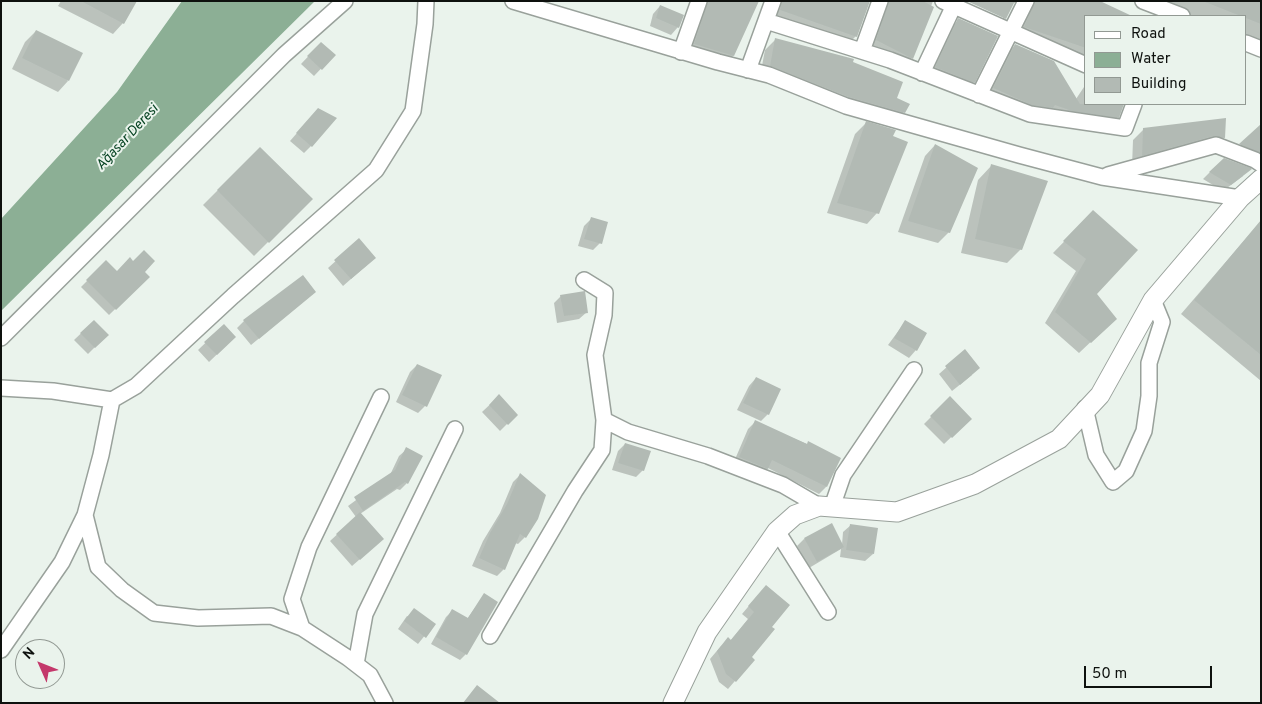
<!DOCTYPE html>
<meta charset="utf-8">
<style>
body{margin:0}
#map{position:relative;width:1262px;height:704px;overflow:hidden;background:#eaf3ec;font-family:Overpass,sans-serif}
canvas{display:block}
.frame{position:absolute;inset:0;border:2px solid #0e110e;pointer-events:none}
.legend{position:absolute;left:1084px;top:15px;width:162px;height:90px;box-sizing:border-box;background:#eaf3ec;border:1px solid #929993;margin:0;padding:6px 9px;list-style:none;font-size:15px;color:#0e110e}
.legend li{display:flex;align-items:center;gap:10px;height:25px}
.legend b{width:25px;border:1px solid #929993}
.north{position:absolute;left:15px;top:639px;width:50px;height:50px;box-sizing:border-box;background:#eaf3ec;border:1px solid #929993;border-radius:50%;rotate:314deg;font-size:14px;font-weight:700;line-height:20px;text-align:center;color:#0e110e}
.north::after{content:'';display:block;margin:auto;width:18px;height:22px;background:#c4386b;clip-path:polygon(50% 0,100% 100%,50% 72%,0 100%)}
.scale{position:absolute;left:1084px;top:666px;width:128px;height:22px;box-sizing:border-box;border:2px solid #0e110e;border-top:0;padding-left:6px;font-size:15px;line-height:18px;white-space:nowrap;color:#0e110e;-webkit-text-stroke:4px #eaf3ec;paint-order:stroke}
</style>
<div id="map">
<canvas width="1262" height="704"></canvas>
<div class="frame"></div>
<ul class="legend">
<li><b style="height:6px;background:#fff"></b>Road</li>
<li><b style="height:14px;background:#8caf95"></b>Water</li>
<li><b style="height:14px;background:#b2bab4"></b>Building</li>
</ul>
<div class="north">N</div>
<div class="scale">50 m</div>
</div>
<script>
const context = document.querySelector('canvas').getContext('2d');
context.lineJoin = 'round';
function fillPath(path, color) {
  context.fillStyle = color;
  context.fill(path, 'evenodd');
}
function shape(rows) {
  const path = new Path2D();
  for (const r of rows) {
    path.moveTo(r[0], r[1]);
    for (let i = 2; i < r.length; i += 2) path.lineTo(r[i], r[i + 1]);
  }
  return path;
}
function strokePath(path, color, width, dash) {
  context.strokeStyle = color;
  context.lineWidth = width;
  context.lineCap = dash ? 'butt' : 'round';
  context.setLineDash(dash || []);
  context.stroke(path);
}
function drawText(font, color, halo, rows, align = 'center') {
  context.font = font + ' Overpass,sans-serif';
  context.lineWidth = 4;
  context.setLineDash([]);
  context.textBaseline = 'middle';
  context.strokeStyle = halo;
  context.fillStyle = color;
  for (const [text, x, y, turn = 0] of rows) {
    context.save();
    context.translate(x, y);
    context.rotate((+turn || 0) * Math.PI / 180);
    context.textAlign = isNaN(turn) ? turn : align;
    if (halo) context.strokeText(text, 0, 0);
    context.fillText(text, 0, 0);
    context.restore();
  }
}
fillPath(shape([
 [182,1,315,1,1,311,1,219,117,92]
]), '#8caf95');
fillPath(shape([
 [61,1,135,1,123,23,113,34,58,6],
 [699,1,757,1,733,56,722,67,684,55],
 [781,1,869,1,856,36,845,47,774,22],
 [876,1,933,1,912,58,901,69,866,51],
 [943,1,963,1,1003,19,1003,16,970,1,1097,1,1127,16,1086,16,1086,63,1014,38,1019,3,1013,3,1005,18,995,29],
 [1155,1,1261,1,1261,43,1246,37,1246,16,1192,16],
 [660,6,678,27,671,35,650,26,653,14],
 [959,20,974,82,963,93,925,78,948,30],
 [36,31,68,81,58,92,12,69,25,42],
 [776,39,852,63,895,99,904,112,893,123,760,76,765,50],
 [321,43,334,55,314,76,301,64],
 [1015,45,1076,99,1086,84,1086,104,1123,104,1118,117,1107,128,983,99,1005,56],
 [311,117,311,146,304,153,290,141],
 [1224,119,1224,138,1213,149,1132,166,1133,140,1144,129],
 [866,123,891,137,877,213,867,224,827,213,855,134],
 [1261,126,1261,165,1230,155,1240,145],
 [935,145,949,232,938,243,898,232,925,156],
 [260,148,311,199,254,256,203,205],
 [992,165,1021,249,1007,263,961,253,978,180],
 [1210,172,1243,176,1223,191,1203,179],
 [1093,212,1095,294,1115,319,1079,353,1045,323,1076,271,1053,253],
 [591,219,600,243,593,250,578,246,584,226],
 [1261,221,1261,381,1181,314],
 [359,240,367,265,343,286,328,268],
 [106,262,117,273,143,272,148,277,109,315,81,287],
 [315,292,251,345,237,328,244,321],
 [561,296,587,312,579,319,557,323,554,303],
 [94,321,107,335,88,354,74,340],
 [905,322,916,350,909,358,888,345],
 [224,325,235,337,209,362,198,350],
 [965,351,972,375,952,391,939,374],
 [417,365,425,406,418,413,396,402,410,372],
 [756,378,768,414,761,421,737,410,749,386],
 [499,396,516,415,500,431,482,412],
 [950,398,970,419,944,444,924,424],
 [755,422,840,458,826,487,819,494,768,468,760,476,733,464,748,429],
 [625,444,643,470,636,477,612,470,618,451],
 [407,449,407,483,400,490,397,489,360,514,375,546,352,566,330,541,356,517,348,506,390,475,399,456],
 [520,475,525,537,518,544,515,543,504,569,497,576,472,566,483,541,500,513,513,482],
 [851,525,873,554,865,561,840,557,841,549,809,568,797,546,804,539,842,545,843,532],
 [759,594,771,627,750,657,753,660,728,689,719,682,710,659,721,646,730,641,748,619,742,614],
 [484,595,466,654,460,660,431,644,446,617,452,611,467,619],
 [407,616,434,624,418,644,398,629]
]), '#0003');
fillPath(shape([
 [81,1,137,1,124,24],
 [708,1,759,1,734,56,694,44],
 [782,1,870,1,857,37,780,10],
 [889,1,923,1,934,7,913,59,876,40],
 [967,1,1015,1,1006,19],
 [1035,1,1100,1,1132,16,1086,16,1086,48,1024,27],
 [1261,1,1261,24,1205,2,1205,1],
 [660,5,684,15,679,28,656,18],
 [958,18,998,36,975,83,935,67],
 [36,30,83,53,69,81,22,58],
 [775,38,854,59,853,62,903,82,897,98,910,104,905,113,849,97,770,66],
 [321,42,336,55,322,70,307,56],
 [1015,44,1054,61,1080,104,1124,104,1119,118,1072,111,1055,105,1053,108,1032,105,993,88],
 [318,108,337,118,312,147,296,133],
 [1226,118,1225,138,1213,136,1142,156,1143,128],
 [866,121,896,130,893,136,908,142,879,214,837,203],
 [1261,124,1261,153,1239,144],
 [935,144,978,168,950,233,908,221],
 [260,147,313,199,269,243,217,190],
 [1224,158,1251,168,1252,169,1231,185,1209,172],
 [991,164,1048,181,1022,250,975,239],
 [1093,210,1138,250,1097,294,1117,319,1091,343,1055,312,1086,259,1063,241],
 [591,217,608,222,602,244,584,239],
 [1261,220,1261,355,1194,300],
 [359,238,376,258,351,279,334,260],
 [144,250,155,261,145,272,150,277,116,310,86,280,106,260,117,271,130,257,133,261],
 [303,275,316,292,259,339,243,320],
 [585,291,588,313,564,316,560,295],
 [94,320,109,335,95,348,80,333],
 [905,320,927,333,917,351,894,338],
 [224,324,236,337,217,355,204,342],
 [965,349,980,368,960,385,945,366],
 [417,364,442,375,427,407,402,395],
 [756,377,781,389,769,415,743,403],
 [499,394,518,415,508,425,489,405],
 [950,396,972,419,952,438,930,416],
 [755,420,807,444,808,441,841,458,827,487,772,460,768,469,739,457],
 [625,443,651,451,644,471,618,463],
 [406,447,423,456,408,484,405,482,363,511,354,497,395,470],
 [520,473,546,495,538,519,526,538,520,534,505,570,479,558,490,533,507,504],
 [360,512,384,539,360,560,336,534],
 [832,523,844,547,817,562,804,538],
 [850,524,878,528,874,554,846,550],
 [766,585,790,605,772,627,775,629,752,657,755,660,736,682,726,674,717,651,728,637,731,640,754,612,748,606],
 [484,593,498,602,467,655,436,637,452,609,468,618],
 [414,608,436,624,426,638,404,621],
 [477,685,500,703,463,703]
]), '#b2bab4');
const minor = shape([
 [513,1,718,62,769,75,846,106,1019,155,1102,177,1240,198],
 [943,1,1086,65],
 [1143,1,1182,16],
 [766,21,890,60,1030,114,1125,128,1134,104],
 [1246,43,1261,49],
 [862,51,880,1],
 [681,52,699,1],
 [748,70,773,1],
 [922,73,956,1],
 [979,95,1026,1],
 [1108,175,1216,145,1255,160,1261,164],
 [584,280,605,293,604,315,595,355,604,420,628,432,708,456,783,485,819,506],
 [1,338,284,55,345,1],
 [1,388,53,391,112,400,136,386,233,296,376,170,413,111,425,24,426,1],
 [112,400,101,455,85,515,98,567,122,590,154,613,198,618,271,616,302,628,348,658,370,675,385,703],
 [1085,408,1096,455,1113,482,1126,471,1144,431,1149,396,1149,363,1162,322,1153,300],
 [832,507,843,475,914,370],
 [777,531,828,612],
 [302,628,292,599,309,547,381,397],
 [490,636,575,491,602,450,604,420],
 [1,650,62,562,85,515],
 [356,664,365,614,455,429]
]);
const tertiary = shape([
 [673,703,707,632,777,531,795,515,819,506,897,512,975,484,1059,439,1100,395,1153,300,1240,198,1261,179]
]);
strokePath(minor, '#99a19b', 18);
strokePath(tertiary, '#99a19b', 21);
strokePath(minor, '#fff', 15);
strokePath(tertiary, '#fff', 19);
drawText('italic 14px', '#054221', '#eaf3ec', [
 ["Ağasar Deresi",128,138,-47]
]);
</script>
